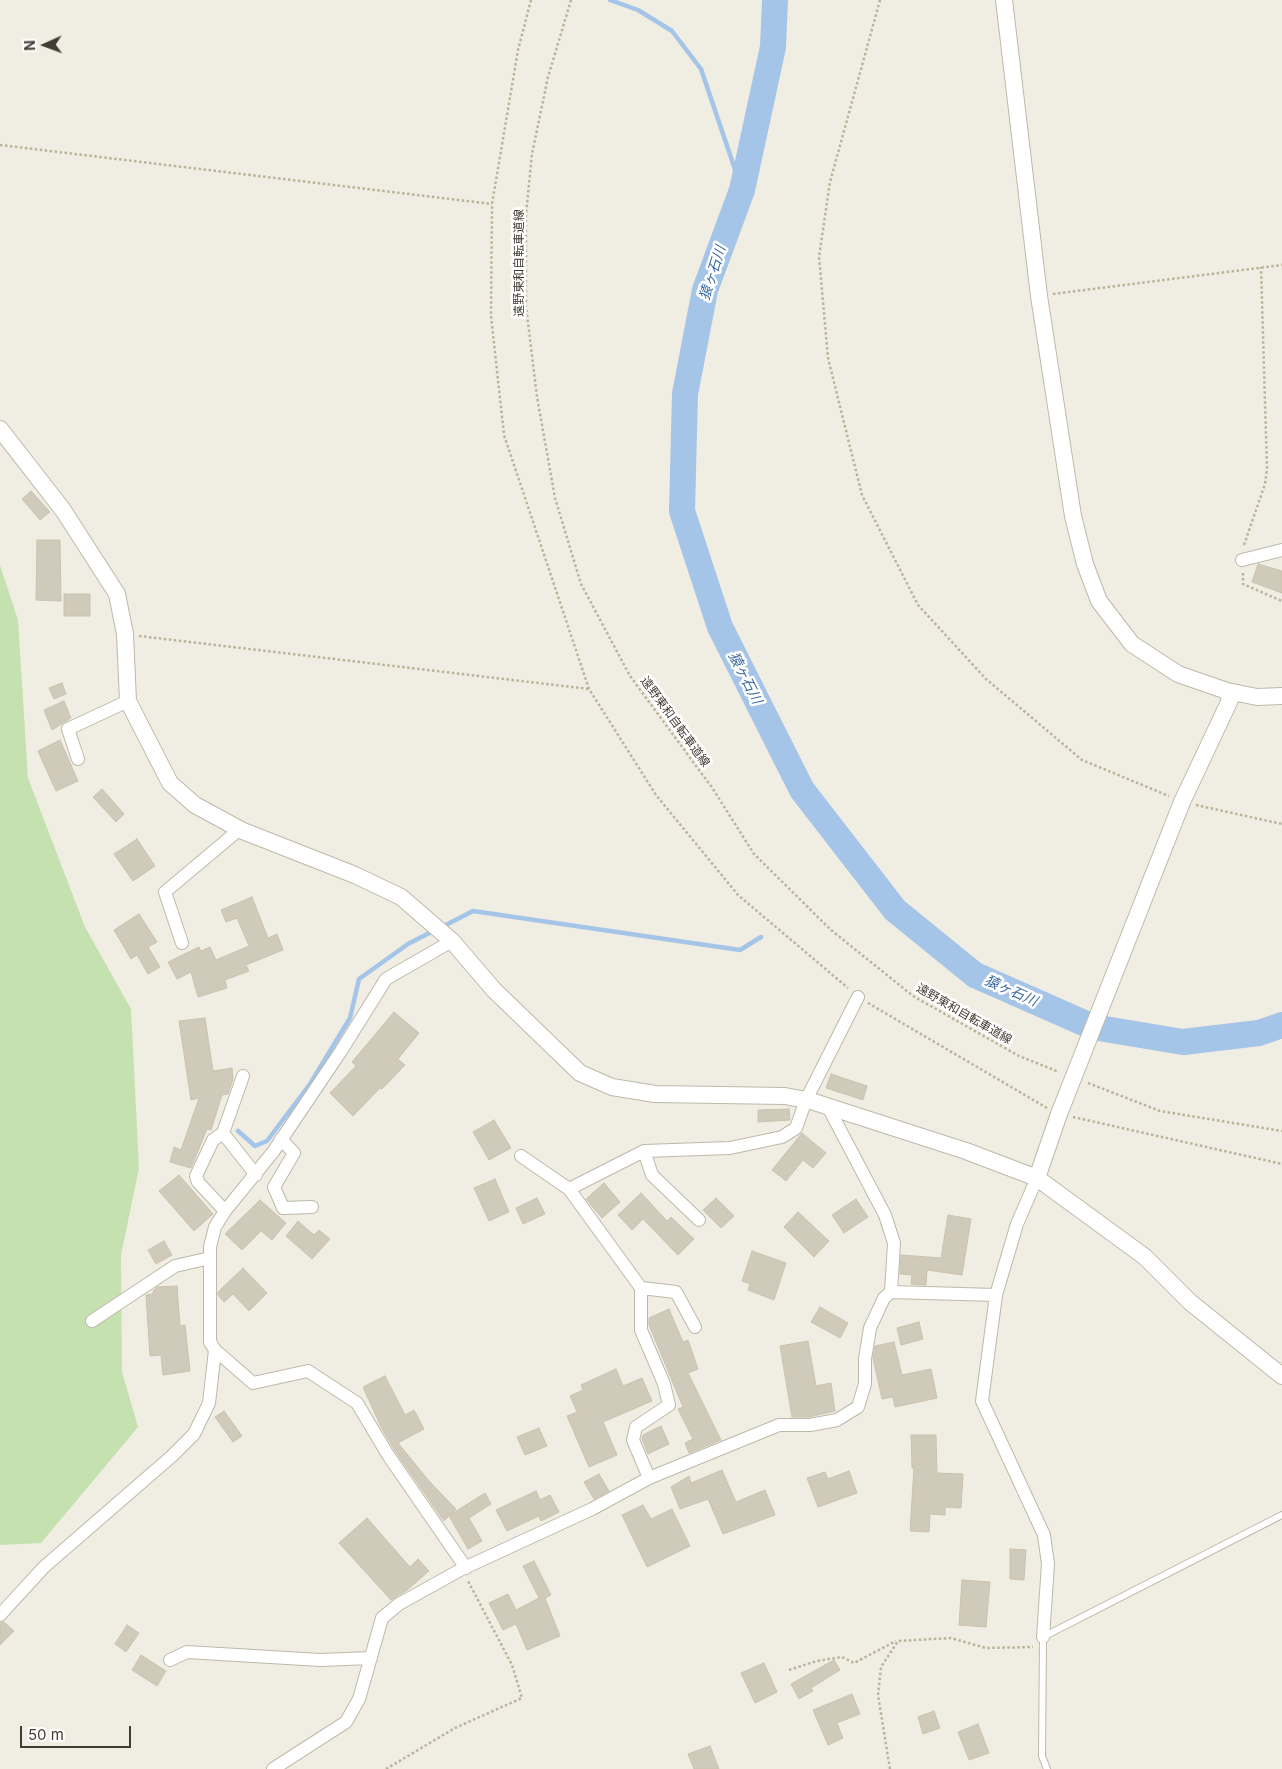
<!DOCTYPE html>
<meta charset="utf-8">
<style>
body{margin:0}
#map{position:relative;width:1282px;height:1769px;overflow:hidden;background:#f0ede3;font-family:Inter,sans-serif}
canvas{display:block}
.north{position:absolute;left:20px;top:20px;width:50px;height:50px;-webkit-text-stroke:4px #fff;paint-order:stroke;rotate:268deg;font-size:14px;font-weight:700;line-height:20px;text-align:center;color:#413d34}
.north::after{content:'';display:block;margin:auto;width:18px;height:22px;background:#413d34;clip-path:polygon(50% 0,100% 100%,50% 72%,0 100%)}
.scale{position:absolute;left:20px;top:1726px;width:111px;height:22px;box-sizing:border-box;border:2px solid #413d34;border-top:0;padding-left:6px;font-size:15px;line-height:18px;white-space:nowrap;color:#413d34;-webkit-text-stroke:4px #fff;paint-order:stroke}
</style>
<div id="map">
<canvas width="1282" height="1769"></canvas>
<div class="north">N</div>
<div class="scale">50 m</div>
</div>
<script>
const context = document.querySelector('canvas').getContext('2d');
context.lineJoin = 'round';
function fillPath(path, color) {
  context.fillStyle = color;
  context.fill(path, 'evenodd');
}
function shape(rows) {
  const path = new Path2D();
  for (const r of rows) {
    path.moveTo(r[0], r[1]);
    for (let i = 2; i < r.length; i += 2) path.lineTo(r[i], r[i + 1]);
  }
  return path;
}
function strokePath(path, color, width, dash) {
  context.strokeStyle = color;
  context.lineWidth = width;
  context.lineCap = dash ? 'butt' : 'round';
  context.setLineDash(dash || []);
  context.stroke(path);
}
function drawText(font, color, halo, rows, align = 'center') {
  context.font = font + ' Inter,"Noto Sans JP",sans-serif';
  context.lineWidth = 5;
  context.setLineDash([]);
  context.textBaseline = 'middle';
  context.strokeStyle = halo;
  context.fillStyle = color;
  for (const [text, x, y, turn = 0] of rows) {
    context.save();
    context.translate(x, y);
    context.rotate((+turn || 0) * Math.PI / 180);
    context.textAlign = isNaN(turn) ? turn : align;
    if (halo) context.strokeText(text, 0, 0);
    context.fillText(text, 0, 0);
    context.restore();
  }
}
fillPath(shape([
 [0,565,18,620,28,778,85,927,131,1009,139,1168,121,1255,122,1372,138,1427,41,1543,0,1545]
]), '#c5e1af');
strokePath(shape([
 [610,0,638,10,672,31,701,69,742,190],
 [442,927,473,911,740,950,761,937],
 [238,1131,255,1146,267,1141,310,1084,350,1018,359,979,408,944,435,930]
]), '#a4c4e8', 4.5);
strokePath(shape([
 [775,0,773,47,742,190,705,290,685,394,682,511,720,627,802,790,895,910,975,975,1093,1027,1183,1042,1259,1033,1282,1025]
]), '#a4c4e8', 26);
const building = shape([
 [31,491,50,512,40,520,22,499,31,491],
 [37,540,60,540,61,601,36,600,37,540],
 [1258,564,1282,571,1282,593,1252,582,1258,564],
 [64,594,90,594,90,616,64,616,64,594],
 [62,683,66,694,54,699,49,688,62,683],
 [64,701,71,718,52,730,44,710,64,701],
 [60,740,78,781,56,791,38,751,60,740],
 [102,789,124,814,116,822,93,797,102,789],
 [137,839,155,866,133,881,114,854,137,839],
 [252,897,268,938,277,934,283,950,246,965,249,971,225,980,227,988,198,997,191,972,177,979,168,962,199,947,201,951,210,947,216,960,249,946,237,918,226,922,221,910,252,897],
 [139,914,157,942,148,947,160,967,148,974,137,955,131,959,114,930,139,914],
 [394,1012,419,1033,398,1059,405,1065,382,1089,380,1088,353,1116,330,1093,356,1066,352,1062,394,1012],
 [205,1018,213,1071,232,1068,233,1079,228,1094,222,1095,211,1130,207,1129,191,1168,170,1162,174,1147,181,1150,199,1098,191,1100,179,1021,205,1018],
 [831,1074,867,1086,863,1100,826,1088,831,1074],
 [789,1109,790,1120,758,1122,758,1110,789,1109],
 [494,1120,511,1148,489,1160,473,1132,494,1120],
 [802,1133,826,1153,813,1168,803,1160,786,1181,772,1170,802,1133],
 [179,1175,213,1214,194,1231,159,1191,179,1175],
 [495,1179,509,1212,489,1221,474,1188,495,1179],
 [604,1183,620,1202,602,1218,586,1199,604,1183],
 [641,1193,667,1221,671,1217,694,1239,678,1255,643,1219,632,1230,618,1215,641,1193],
 [537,1198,545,1214,523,1224,516,1208,537,1198],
 [716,1198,734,1216,721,1228,703,1210,716,1198],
 [856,1199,868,1217,844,1233,832,1215,856,1199],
 [260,1200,286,1223,272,1240,261,1231,242,1250,225,1234,260,1200],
 [798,1212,829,1241,814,1257,784,1227,798,1212],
 [948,1215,971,1219,962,1275,927,1270,926,1285,911,1284,912,1275,900,1274,901,1255,941,1258,948,1215],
 [298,1221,314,1235,319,1230,330,1239,312,1259,286,1236,298,1221],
 [164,1241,172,1255,156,1264,148,1250,164,1241],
 [752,1251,786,1263,774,1300,748,1290,750,1284,742,1281,752,1251],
 [243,1268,267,1293,249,1311,233,1294,224,1302,218,1295,218,1292,243,1268],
 [177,1286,180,1326,185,1325,190,1371,163,1375,161,1355,150,1356,146,1295,153,1294,153,1291,157,1287,177,1286],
 [820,1307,848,1323,840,1338,811,1322,820,1307],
 [669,1309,683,1342,688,1340,698,1369,688,1373,721,1440,689,1453,685,1443,693,1439,678,1409,683,1407,649,1325,649,1318,669,1309],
 [919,1322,923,1339,901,1345,897,1328,919,1322],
 [808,1341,816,1386,831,1383,835,1411,809,1417,792,1417,780,1346,808,1341],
 [894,1342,902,1375,931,1369,937,1398,895,1407,893,1397,882,1399,873,1358,875,1346,894,1342],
 [616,1369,623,1386,642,1378,652,1401,603,1422,617,1455,589,1467,567,1416,577,1412,570,1396,583,1390,581,1385,616,1369],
 [385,1376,405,1415,414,1410,424,1429,398,1443,429,1481,456,1509,450,1515,485,1493,491,1504,469,1518,482,1541,468,1549,449,1516,444,1521,441,1517,395,1451,381,1427,363,1387,385,1376],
 [224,1411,242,1436,233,1442,215,1417,224,1411],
 [661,1426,669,1444,648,1454,642,1439,643,1435,661,1426],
 [539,1428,547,1446,525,1455,517,1437,539,1428],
 [911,1435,936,1435,937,1473,963,1474,961,1508,945,1507,945,1515,930,1514,929,1532,910,1531,914,1468,912,1468,911,1435],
 [722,1470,736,1502,765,1490,775,1515,723,1534,708,1499,680,1509,671,1487,689,1476,691,1483,722,1470],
 [849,1471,857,1493,818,1507,807,1478,825,1472,828,1479,849,1471],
 [599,1474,609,1491,594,1499,584,1482,599,1474],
 [536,1491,540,1500,550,1495,559,1512,541,1521,539,1516,507,1531,496,1510,536,1491],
 [643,1505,651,1519,672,1509,690,1546,647,1567,622,1515,643,1505],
 [367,1518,410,1567,418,1559,429,1571,407,1590,391,1600,339,1543,367,1518],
 [1010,1549,1026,1550,1024,1580,1010,1579,1010,1549],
 [534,1561,551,1595,545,1598,560,1636,527,1650,516,1624,503,1630,489,1603,508,1594,516,1610,539,1598,523,1566,534,1561],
 [962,1580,990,1582,986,1627,959,1625,962,1580],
 [4,1622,14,1631,0,1645,0,1623,4,1622],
 [127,1625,139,1633,126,1652,115,1644,127,1625],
 [141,1655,166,1671,157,1686,132,1670,141,1655],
 [834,1660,840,1670,811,1688,813,1691,799,1699,791,1684,834,1660],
 [764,1663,777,1692,755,1703,741,1673,764,1663],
 [852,1694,860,1714,837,1723,843,1738,828,1745,813,1710,852,1694],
 [934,1711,940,1728,923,1734,918,1717,934,1711],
 [978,1724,989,1753,969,1760,958,1732,978,1724],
 [710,1746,719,1769,694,1769,688,1754,710,1746]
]);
fillPath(building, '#d0caba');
strokePath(building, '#cac2ae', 1);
const service = shape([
 [1047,1769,1042,1756,1043,1637,1282,1515]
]);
const minor = shape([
 [1242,560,1282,550],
 [78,759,68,729,128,701],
 [182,943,165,892,240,829],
 [223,1133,243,1076],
 [281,1139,294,1153,274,1187,283,1208,312,1207],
 [644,1151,652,1175,699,1220],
 [521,1156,569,1189,644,1151,730,1148,782,1137,796,1128,806,1100,858,997],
 [1037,1178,1017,1224,996,1295,982,1401,1044,1535,1048,1564,1043,1637],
 [569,1189,641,1288,676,1292,695,1327],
 [225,1211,198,1182,196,1176,213,1140,223,1133,256,1175],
 [641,1288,641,1330,664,1384,669,1405,636,1427,633,1440,649,1478],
 [891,1292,996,1295],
 [92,1321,175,1266,210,1258],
 [215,1350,253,1383,308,1371,357,1403,388,1455,466,1568],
 [0,1615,44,1567,172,1456,194,1434,209,1403,215,1350,210,1342,210,1247,215,1227,225,1211,273,1152,341,1051,386,979,452,941],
 [170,1660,187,1652,320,1660,371,1658],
 [273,1769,346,1722,359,1699,382,1618,399,1604,462,1569,592,1509,649,1478,779,1425,810,1425,837,1420,858,1407,865,1384,865,1359,870,1328,884,1298,891,1292,894,1243,885,1215,828,1107]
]);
const tertiary = shape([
 [1004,0,1039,296,1073,516,1085,564,1099,601,1132,644,1178,674,1227,691,1257,697,1282,696],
 [0,429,63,510,117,594,125,634,128,701,170,783,195,805,243,831,355,875,401,897,452,941,494,990,580,1073,612,1087,655,1094,785,1096,811,1101,966,1151,1037,1178,1145,1257,1190,1302,1282,1376],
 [1182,802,1230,700,1227,691],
 [1037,1178,1059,1114]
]);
strokePath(service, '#bdb9aa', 8);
strokePath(minor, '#bdb9aa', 14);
strokePath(tertiary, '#bdb9aa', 18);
strokePath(shape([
 [531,0,518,50,492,204,491,316,504,435,589,689,656,795,738,895,848,988],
 [571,0,548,77,532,154,526,214,526,306,537,397,555,498,581,584,630,676,713,789,754,854,831,930,913,996,1019,1056,1059,1072],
 [880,0,830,182,819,257,828,358,862,495,918,605,986,679,1082,760,1169,796],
 [0,145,492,204],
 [1053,294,1282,265],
 [1244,545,1265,484,1267,469,1261,267],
 [1243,573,1243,584,1282,601],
 [139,636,589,689],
 [1196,805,1282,824],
 [868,1003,1047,1108],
 [1088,1083,1160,1111,1282,1131],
 [1073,1117,1282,1164],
 [789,1670,817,1661,842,1657,854,1663,896,1641],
 [386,1769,455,1728,522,1698,512,1665,468,1581],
 [890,1769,878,1695,881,1667,898,1641,951,1638,986,1648,1033,1647]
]), '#bbb399', 2.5, [2.5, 2.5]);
strokePath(service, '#fff', 6);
strokePath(minor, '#fff', 12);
strokePath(tertiary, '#fff', 16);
const tertiaryBridge = shape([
 [1059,1114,1182,802]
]);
strokePath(tertiaryBridge, '#bdb9aa', 18, []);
strokePath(tertiaryBridge, '#fff', 16);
drawText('12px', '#413d34', '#fff', [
 ["遠野東和自転車道線",519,263,-90],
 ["遠野東和自転車道線",675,722,54],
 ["遠野東和自転車道線",964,1014,30]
]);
drawText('italic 14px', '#3869a2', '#fff', [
 ["猿ヶ石川",713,273,-72],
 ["猿ヶ石川",745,678,63],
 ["猿ヶ石川",1011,991,24]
]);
</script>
